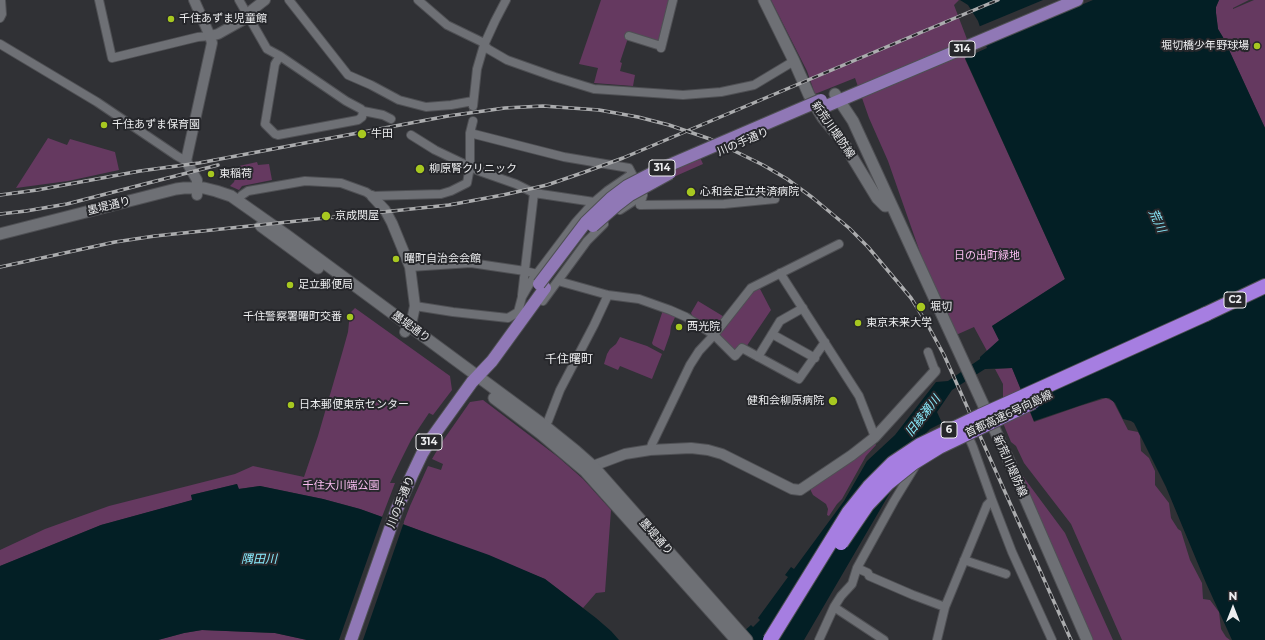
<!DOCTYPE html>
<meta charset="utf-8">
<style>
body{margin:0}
#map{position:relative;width:1265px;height:640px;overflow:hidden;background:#303135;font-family:Montserrat,sans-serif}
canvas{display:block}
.north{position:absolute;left:1213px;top:588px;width:40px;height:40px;-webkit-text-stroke:3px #26272b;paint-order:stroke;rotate:0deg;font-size:11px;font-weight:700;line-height:16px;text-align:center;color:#ecedef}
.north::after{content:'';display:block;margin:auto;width:14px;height:18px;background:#ecedef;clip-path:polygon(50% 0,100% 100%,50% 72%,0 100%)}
</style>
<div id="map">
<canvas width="1265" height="640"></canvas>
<div class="north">N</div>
</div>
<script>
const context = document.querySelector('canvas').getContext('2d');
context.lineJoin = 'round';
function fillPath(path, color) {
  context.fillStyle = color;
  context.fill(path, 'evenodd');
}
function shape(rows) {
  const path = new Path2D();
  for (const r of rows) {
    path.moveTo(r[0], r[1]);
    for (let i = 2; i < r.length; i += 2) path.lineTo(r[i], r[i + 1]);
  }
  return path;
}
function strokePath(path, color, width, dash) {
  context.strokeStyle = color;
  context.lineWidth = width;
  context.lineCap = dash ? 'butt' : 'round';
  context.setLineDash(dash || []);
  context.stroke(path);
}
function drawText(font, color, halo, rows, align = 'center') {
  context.font = font + ' Montserrat,"Noto Sans JP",sans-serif';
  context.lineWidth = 4;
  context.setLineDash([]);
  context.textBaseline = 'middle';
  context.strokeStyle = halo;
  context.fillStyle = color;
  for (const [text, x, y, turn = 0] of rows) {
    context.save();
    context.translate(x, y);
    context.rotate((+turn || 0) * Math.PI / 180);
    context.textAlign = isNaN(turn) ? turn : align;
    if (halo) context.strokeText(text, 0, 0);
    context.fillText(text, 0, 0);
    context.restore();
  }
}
fillPath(shape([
 [601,0,672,0,660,43,629,35,620,62,622,63,620,71,635,75,633,86,594,83,598,68,579,64],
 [771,0,959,0,954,5,973,55,965,59,1065,279,992,326,999,340,987,351,974,327,956,335,929,278,888,161,869,118,855,78,815,94,807,71],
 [1219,0,1249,0,1233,8,1233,9,1254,0,1265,0,1265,128,1224,39,1218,29,1216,13,1216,7],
 [48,138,67,145,70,139,115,152,119,170,68,181,16,188],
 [697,151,703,164,660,183,662,165],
 [257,162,258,165,269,164,272,180,242,186,239,190,230,186,234,182,239,166],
 [755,287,759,287,771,310,746,347,734,351,720,335],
 [698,301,726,318,714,330,699,320,693,317,691,313],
 [355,308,450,376,452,390,433,415,429,413,411,440,400,462,390,483,395,483,382,517,360,509,323,499,260,486,238,489,237,484,191,495,193,500,101,525,0,566,0,550,45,529,109,506,235,474,253,466,304,477,318,436,343,350,348,332,350,313],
 [663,310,676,315,671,326,670,334,664,351,653,345,652,343],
 [620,337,647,346,662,354,652,379,620,366,618,370,604,364,607,354,610,349,616,344],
 [1012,368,1034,422,1080,406,1106,398,1113,401,1128,430,1138,432,1140,436,1141,451,1149,458,1155,471,1155,485,1169,503,1171,518,1178,529,1181,531,1190,560,1202,583,1203,599,1210,600,1219,612,1221,629,1226,637,1230,640,1122,640,1071,524,1024,463,1016,446,1011,442,1003,423,1003,384,995,369],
 [483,400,558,457,583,479,611,510,605,592,596,593,583,608,545,579,403,524,410,506,428,466,441,470,443,464,432,459,442,442,470,402],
 [875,443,876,445,866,456,842,499,837,504,829,516,827,515,828,509,826,504,813,495,811,491,811,487,846,465],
 [1016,467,1065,533,1113,640,1093,640],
 [202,630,275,633,307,640,158,640,184,633]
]), '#653960');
fillPath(shape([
 [960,0,1219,0,1216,7,1216,13,1218,29,1224,39,1265,128,1265,640,1232,640,1206,583,1166,487,1134,423,1131,421,1123,419,1115,403,1109,398,1102,398,1034,421,1012,368,985,369,952,390,937,412,942,423,930,429,923,436,804,640,734,640,751,625,753,627,760,620,758,618,788,577,785,575,791,567,794,569,844,501,867,461,895,435,936,382,948,381,980,359,980,357,999,340,992,326,1065,279,965,58,987,48,978,21,968,5],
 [237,484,239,489,260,486,323,499,360,509,489,555,545,579,596,618,611,631,619,640,307,640,275,633,202,630,184,633,158,640,0,640,0,566,101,525,192,500,191,495]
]), '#031f25');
fillPath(shape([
 [1043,0,1093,0,984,46,978,27],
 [383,515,404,522,363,640,339,640]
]), '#303135');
strokePath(shape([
 [473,106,473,121]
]), '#4c4d51', 8, [8, 4]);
const minor = shape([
 [99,0,112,58,198,37,210,36],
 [239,0,267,49,280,56,346,101,361,109,363,111,362,117,358,120,278,135,275,134,265,124,275,64,280,56],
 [289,0,348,75,371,85,399,100,426,107,451,105,473,101],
 [418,0,447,25,482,42,488,49,507,60,555,77,594,89,683,95,721,92,754,85,794,61],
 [0,18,2,14,1,0],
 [629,36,661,46],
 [0,44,97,102,177,156,186,161],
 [661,48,673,0],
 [473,106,477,69,484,45,495,21,506,0],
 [363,111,383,115,391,119],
 [470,133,564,157,629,168,643,195,640,205,724,204,775,199],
 [411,135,435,150,479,171,516,184,534,193,522,295],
 [534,193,594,202],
 [238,200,242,195,248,191,305,181,341,183,366,192,372,196,441,194,451,191,467,183,470,167,470,133,473,121],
 [620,210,643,195],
 [410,267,471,263,525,271,537,274],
 [780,273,859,396,875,437],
 [558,281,608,295,639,299,670,310,686,317,714,335,735,356,742,348,799,379,825,342],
 [543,301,587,241,604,224],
 [415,306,453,312,508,318,518,312,522,297,530,283,576,222,594,202,607,191,632,174],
 [772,334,815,358],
 [928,352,935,371],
 [758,357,780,321,803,308],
 [545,426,548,421,560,390,594,325,608,295],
 [966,431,973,447,992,500,1012,552,1052,640],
 [650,450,652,444,690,365,699,351,714,335,751,288,839,244],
 [964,560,1006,574],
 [857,568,868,573,869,576,913,595,945,607],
 [834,607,884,640],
 [819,640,834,607,841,596,852,584,857,568,894,501,916,465],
 [937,640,945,607,987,505,992,500]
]);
const tertiary = shape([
 [194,0,210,36,212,43,186,161,197,180,197,195],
 [210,36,218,34,243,20,252,10,265,0],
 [372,196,385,210,392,223,410,267,415,306,412,320,405,332],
 [588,470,593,466,625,454,650,450,691,448,708,450,722,454,792,489,800,490,852,455,875,437,935,371]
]);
const secondary = shape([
 [764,0,794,61,809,95,823,118,843,142,877,198,885,206,891,205],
 [835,94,853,121,1010,463,1087,640],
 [261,226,318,268],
 [0,234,176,189,184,188,204,188,216,191,231,196,285,234,545,426,576,451,593,466,747,640],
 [494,398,540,433,585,471,736,640]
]);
const primary = shape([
 [824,107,1077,0],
 [351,640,397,509,412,475,422,454,431,439,472,382,492,361,545,288]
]);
const motorway = shape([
 [1206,314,1265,286]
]);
strokePath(minor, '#4f5054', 10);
strokePath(tertiary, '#4f5054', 12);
strokePath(secondary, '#4f5054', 13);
strokePath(primary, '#4f5054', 14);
strokePath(motorway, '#4f5054', 16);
strokePath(minor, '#6e7075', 8);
strokePath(tertiary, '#6e7075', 10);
strokePath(secondary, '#6e7075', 11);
strokePath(primary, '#9078b6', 12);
strokePath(motorway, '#a67ee1', 14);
const rail = shape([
 [0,195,37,190,140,171,199,163,448,116,505,108,543,106,599,110,638,117,669,125,710,139,763,165,787,179,813,198,849,228,868,247,895,279,911,298,926,322,944,355,1071,640],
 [0,214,26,211,67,204,218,165],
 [0,267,115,242,155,236,449,205,503,195,547,185,582,173,623,158,998,0]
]);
strokePath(rail, '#abacae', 3.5);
strokePath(rail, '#26272b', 2, [6]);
const primaryBridge = shape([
 [593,226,617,205,630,195,670,173],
 [539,284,586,222,611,198,627,186,658,170,821,100]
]);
const motorwayBridge = shape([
 [841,543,867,505,888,483,913,463,939,447,1033,402],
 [770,640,849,512,869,487,893,463,920,445,980,416,1206,314]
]);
strokePath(primaryBridge, '#4f5054', 14, []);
strokePath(motorwayBridge, '#4f5054', 16, []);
strokePath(primaryBridge, '#9078b6', 12);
strokePath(motorwayBridge, '#a67ee1', 14);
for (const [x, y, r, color] of [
 [171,19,4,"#a7c820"],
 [1257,46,4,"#a7c820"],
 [104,125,4,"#a7c820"],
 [362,134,5,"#a7c820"],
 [420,169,5,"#a7c820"],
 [211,174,4,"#a7c820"],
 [691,192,5,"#a7c820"],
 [326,216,5,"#a7c820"],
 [396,259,4,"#a7c820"],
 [290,285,4,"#a7c820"],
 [921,307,5,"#a7c820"],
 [350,317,4,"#a7c820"],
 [858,323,4,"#a7c820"],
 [679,327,4,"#a7c820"],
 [833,401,5,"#a7c820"],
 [291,405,4,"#a7c820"]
]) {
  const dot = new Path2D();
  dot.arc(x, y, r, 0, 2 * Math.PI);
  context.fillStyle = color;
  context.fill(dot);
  strokePath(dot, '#26272b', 1.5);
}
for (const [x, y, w] of [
 [962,49,26],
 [662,168,26],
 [1235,300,22],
 [949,430,16],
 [429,442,26]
]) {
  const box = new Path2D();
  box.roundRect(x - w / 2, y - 8, w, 16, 3);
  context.fillStyle = '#26272b';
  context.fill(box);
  strokePath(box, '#ecedef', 1);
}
drawText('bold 10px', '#ecedef', null, [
 ["314",962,49],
 ["314",662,168],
 ["C2",1235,300],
 ["6",949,430],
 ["314",429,442]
]);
drawText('11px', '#ecedef', '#26272b', [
 ["千住あずま児童館",179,19],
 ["堀切橋少年野球場",1249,46,"right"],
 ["千住あずま保育園",112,125],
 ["牛田",371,134],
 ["柳原腎クリニック",429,169],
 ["東稲荷",219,174],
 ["心和会足立共済病院",700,192],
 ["京成関屋",335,216],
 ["曙町自治会会館",404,259],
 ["足立郵便局",298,285],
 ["堀切",930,307],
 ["千住警察署曙町交番",342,317,"right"],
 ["東京未来大学",866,323],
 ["西光院",687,327],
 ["健和会柳原病院",824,401,"right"],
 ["日本郵便東京センター",299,405]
], 'left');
drawText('11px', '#ecedef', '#26272b', [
 ["新荒川堤防線",833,130,55],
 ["川の手通り",743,142,-23],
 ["墨堤通り",109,206,-14],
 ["墨堤通り",411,327,36],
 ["首都高速6号向島線",1009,414,-25],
 ["新荒川堤防線",1010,466,66],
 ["川の手通り",401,502,-68],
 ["墨堤通り",656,537,48]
]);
drawText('11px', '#f9bdf0', '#26272b', [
 ["日の出町緑地",987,256],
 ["千住大川端公園",341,486]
]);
drawText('italic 12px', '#8aecfe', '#26272b', [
 ["荒川",1157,221,65],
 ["旧綾瀬川",923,416,-52],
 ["隅田川",259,559]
]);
drawText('12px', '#ecedef', '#26272b', [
 ["千住曙町",569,359]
]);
</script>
